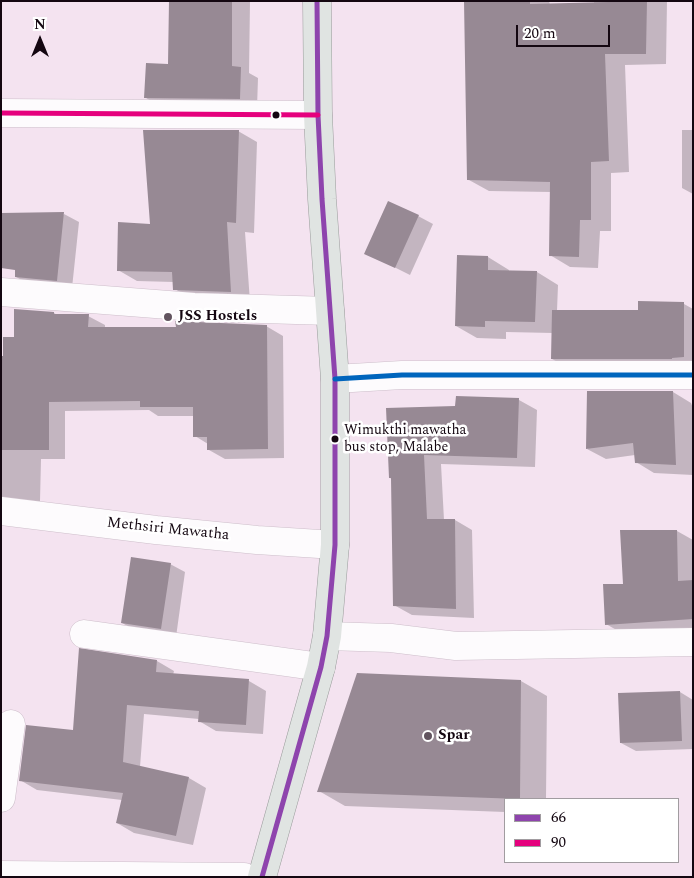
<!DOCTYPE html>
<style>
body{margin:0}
#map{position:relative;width:694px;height:878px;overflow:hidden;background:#f4e3f0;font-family:Spectral,serif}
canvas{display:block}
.frame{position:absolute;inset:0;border:2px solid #140711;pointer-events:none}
.legend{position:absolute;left:504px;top:798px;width:175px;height:65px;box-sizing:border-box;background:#fff;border:1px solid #a19ca0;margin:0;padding:6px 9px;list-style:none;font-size:15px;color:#140711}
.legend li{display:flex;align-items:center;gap:10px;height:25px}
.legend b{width:25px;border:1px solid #a19ca0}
.north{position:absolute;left:15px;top:15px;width:50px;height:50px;-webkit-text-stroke:4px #fff;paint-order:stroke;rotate:0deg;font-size:14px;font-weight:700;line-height:20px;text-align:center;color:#140711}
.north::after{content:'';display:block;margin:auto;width:18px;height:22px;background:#140711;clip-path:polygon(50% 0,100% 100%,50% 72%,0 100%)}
.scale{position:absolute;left:516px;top:25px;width:94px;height:22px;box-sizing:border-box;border:2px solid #140711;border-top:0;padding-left:6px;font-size:15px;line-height:18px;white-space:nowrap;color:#140711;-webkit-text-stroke:4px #fff;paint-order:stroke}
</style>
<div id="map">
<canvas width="694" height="878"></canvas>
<div class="frame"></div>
<ul class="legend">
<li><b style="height:6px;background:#8e44ad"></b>66</li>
<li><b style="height:6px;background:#e5007d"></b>90</li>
</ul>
<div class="north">N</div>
<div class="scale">20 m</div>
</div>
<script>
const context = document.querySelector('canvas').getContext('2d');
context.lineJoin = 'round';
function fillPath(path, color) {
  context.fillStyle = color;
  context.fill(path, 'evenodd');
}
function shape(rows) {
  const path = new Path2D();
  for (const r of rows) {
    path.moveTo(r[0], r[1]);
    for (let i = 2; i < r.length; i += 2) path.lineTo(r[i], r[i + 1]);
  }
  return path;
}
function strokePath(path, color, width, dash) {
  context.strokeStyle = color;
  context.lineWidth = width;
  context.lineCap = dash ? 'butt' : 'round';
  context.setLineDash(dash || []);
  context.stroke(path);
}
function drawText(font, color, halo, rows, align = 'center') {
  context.font = font + ' Spectral,serif';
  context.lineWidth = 5;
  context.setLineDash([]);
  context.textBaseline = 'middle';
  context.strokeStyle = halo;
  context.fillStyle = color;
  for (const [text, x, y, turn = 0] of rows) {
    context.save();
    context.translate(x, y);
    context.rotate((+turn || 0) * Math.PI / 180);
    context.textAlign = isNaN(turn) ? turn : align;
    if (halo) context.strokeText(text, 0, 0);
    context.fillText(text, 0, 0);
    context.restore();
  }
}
fillPath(shape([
 [170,1,250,1,249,73,258,78,257,108,163,108,146,98,170,65],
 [465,1,549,1,550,5,594,4,594,1,667,1,666,64,625,65,629,172,611,173,611,231,600,231,598,268,570,267,550,255,551,192,489,191,469,180],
 [682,130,693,130,693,194,682,188],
 [238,131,257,142,254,233,245,232,250,302,193,300,175,289,174,282,137,281,118,270,152,226],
 [64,214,79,222,72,288,31,285,16,277],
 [418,216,433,224,410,275,366,253],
 [488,257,509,270,509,272,537,272,558,285,557,311,639,311,639,303,684,304,693,309,693,366,567,367,552,359,553,333,506,332,506,339,477,338,456,326],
 [54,313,57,315,88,316,105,325,105,328,266,326,283,336,284,458,225,459,209,450,208,444,195,436,194,416,158,416,149,410,65,411,65,459,41,459,40,501,1,501,1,357,4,357,15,338],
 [673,392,691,403,693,408,693,475,654,473,636,462,635,455,606,459,587,449],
 [457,398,519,400,537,410,535,467,441,464,444,520,455,520,472,530,474,618,412,615,394,605,392,479,390,478,456,408],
 [677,531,693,540,693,632,627,636,606,624,624,585],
 [170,564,185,572,176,637,137,631,122,623],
 [157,661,174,671,173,675,249,681,266,691,263,734,216,731,199,721,199,719,144,714,140,767,189,778,206,788,193,845,134,833,117,823,122,800,37,790,20,780,74,732],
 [358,674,521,681,547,696,546,799,505,799,505,812,345,806,319,791],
 [680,692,693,700,693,749,636,751,621,743]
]), '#0003');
fillPath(shape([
 [169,1,232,1,232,66,241,67,240,99,144,98,146,63,168,64],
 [464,1,530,1,530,4,647,1,646,54,605,54,609,161,591,162,591,220,580,220,579,257,549,256,550,182,467,180],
 [143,130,239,130,236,223,227,222,231,292,173,290,172,272,117,271,118,222,150,224],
 [388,201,419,215,395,268,364,254],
 [64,212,57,281,15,277,15,270,1,268,1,213],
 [457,255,488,256,488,270,537,271,535,322,485,321,485,327,455,326],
 [638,301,684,302,684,357,672,358,672,359,551,359,552,310,638,310],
 [14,309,54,312,54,314,89,314,88,327,176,327,175,321,267,325,268,449,207,450,207,437,193,437,193,407,140,407,140,401,49,402,49,450,1,450,1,356,3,356,3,337,14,337],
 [587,391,673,391,676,465,635,463,633,443,586,449],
 [456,396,519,398,517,458,424,455,427,519,455,519,456,609,393,606,391,478,389,478,386,408,455,406],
 [620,530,677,530,678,581,693,580,693,619,605,625,603,584,623,584],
 [131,557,171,563,161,629,121,623],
 [79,648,157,660,156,672,249,679,246,725,198,722,199,711,127,705,123,762,189,777,176,836,116,823,123,793,19,781,26,725,73,730],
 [357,673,521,680,520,799,317,792],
 [680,691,682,741,620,743,618,693]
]), '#978994');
const minor = shape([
 [1,113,318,115],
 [1,292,194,307,330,311],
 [335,379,402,375,693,375],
 [1,511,156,530,257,540,335,545],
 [84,634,321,667],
 [327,636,391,638,456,646,693,642],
 [1,798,11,724],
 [1,875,244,877]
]);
const major = shape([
 [262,877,321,667,327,636,335,545,335,379,322,199,318,115,317,1]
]);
strokePath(minor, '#cdbeca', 29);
strokePath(major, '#999c9b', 29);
strokePath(minor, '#fdfbfd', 28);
strokePath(major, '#e0e4e2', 28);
strokePath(shape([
 [262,877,321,667,327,636,335,545,335,379,322,199,318,115,317,1]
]), '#8e44ad', 5);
strokePath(shape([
 [1,113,318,115]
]), '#e5007d', 5);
strokePath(shape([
 [335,379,402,375,693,375]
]), '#0065bd', 5);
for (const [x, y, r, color] of [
 [276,115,4.5,"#140711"],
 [168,317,5,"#62545f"],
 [335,439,4.5,"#140711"],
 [428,736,5,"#62545f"]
]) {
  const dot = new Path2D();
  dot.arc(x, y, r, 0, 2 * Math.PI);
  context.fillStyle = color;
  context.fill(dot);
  strokePath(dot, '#fff', 2);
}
drawText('14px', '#140711', '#fff', [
 ["Wimukthi mawatha",344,431],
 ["bus stop, Malabe",344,448]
], 'left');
drawText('bold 15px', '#140711', '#fff', [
 ["JSS Hostels",178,317],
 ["Spar",438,736]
], 'left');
drawText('15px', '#140711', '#fff', [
 ["Methsiri Mawatha",168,530,6]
]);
</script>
